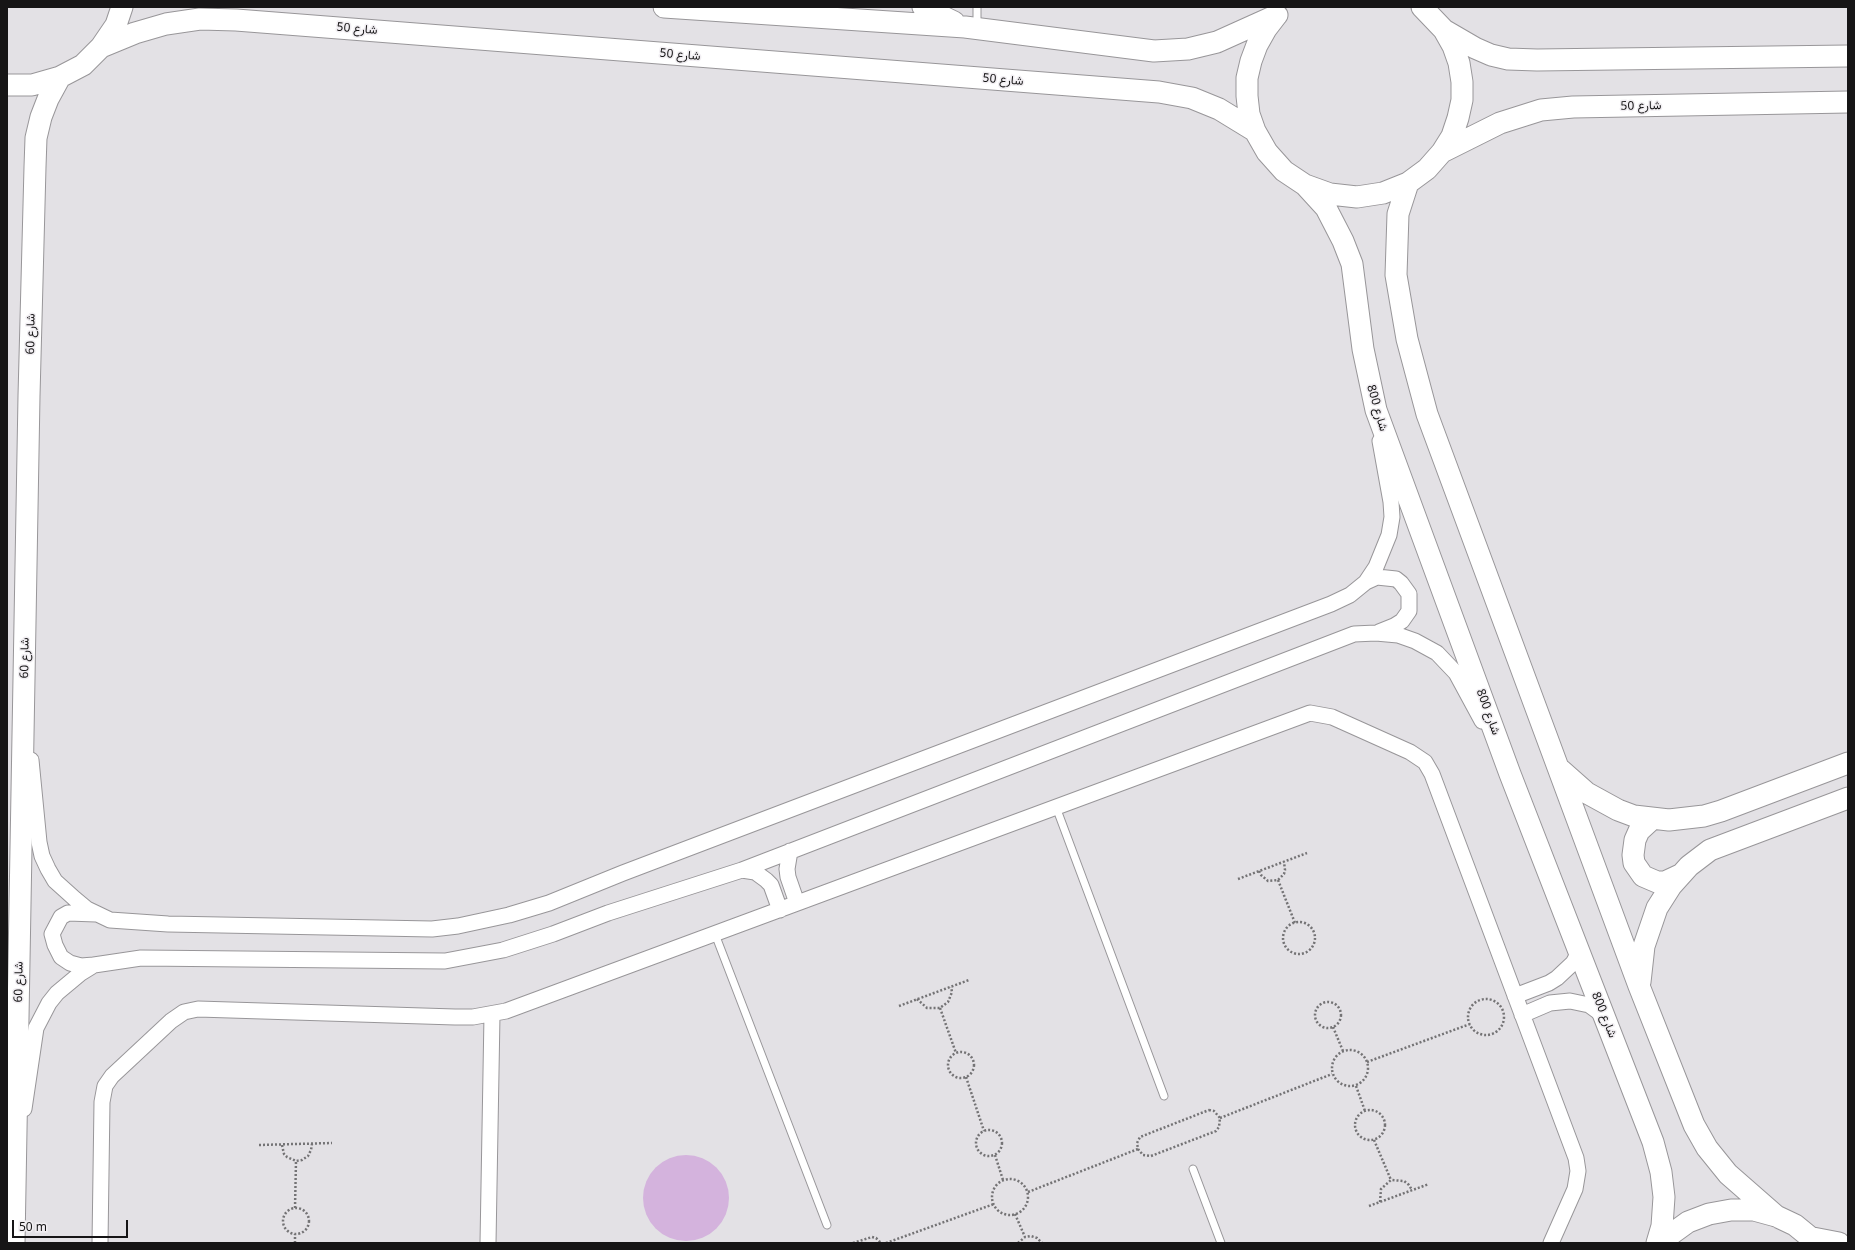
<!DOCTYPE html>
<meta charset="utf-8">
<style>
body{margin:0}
#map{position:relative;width:1855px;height:1250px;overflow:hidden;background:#e3e1e5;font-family:"Noto Sans",sans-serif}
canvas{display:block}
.frame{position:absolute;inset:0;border:8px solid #161516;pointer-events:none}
.scale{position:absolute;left:12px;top:1220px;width:116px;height:18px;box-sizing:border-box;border:2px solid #161516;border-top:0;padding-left:5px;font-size:12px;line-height:14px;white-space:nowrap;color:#161516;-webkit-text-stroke:3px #f1eef2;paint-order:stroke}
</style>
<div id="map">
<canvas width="1855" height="1250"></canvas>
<div class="frame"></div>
<div class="scale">50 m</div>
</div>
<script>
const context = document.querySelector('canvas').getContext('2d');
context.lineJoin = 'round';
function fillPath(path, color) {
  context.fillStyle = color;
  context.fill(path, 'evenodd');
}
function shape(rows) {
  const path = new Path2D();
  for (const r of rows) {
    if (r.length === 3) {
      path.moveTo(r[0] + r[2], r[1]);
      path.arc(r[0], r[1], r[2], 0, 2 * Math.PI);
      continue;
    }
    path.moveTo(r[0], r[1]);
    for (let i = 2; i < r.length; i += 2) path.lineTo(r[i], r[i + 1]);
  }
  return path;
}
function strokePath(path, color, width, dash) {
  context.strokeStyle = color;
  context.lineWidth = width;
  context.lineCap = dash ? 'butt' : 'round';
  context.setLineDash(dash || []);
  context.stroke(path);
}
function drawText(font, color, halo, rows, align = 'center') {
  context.font = font + ' "Noto Sans",Vazirmatn,sans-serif';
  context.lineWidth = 3;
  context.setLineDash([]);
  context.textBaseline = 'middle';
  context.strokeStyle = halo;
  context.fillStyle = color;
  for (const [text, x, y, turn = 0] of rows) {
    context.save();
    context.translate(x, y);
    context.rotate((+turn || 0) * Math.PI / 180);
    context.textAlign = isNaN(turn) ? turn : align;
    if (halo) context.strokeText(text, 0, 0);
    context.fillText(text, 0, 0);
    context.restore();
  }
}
fillPath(shape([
 [686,1198,43]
]), '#d4b3dd');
const lane = shape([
 [977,26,977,7],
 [1056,807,1164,1096],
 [715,934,827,1225],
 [1193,1169,1221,1243]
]);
const street = shape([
 [1366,582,1377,577,1396,579,1401,583,1409,594,1409,611,1402,621,1394,626,1379,632],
 [31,760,39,842,42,856,48,869,55,881,75,899,87,909,110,920,168,924,432,929,458,926,509,915,549,903,623,873,1331,604,1350,595,1366,582,1376,567,1389,535,1392,517,1391,502,1380,441],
 [790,851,787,869,788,877,797,903],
 [742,870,755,872,766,880,771,885,780,910],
 [94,965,81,966,70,963,61,957,55,945,52,934,61,917,68,913,96,914],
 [1515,996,1549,983,1557,978,1573,963,1579,952],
 [1522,1015,1550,1003,1570,1001,1589,1005,1604,1016],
 [24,1109,36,1028,49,1003,57,993,81,973,94,965,141,958,445,961,503,950,553,934,608,913,742,870,1354,634,1376,633,1398,635,1415,641,1437,653,1456,673,1482,721],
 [100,1243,102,1102,105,1086,112,1076,171,1021,184,1012,198,1009,455,1017,473,1017,506,1011,1310,713,1332,717,1410,752,1425,762,1432,774,1576,1158,1578,1171,1575,1189,1551,1243],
 [488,1243,492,1015]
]);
const secondary = shape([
 [664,7,965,27,1154,51,1188,49,1217,42,1277,15],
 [923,7,954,22],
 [1276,16,1266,29,1257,45,1251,61,1247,78,1247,96,1249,114,1255,131,1267,152,1284,171,1305,185,1330,194,1357,197,1383,193,1408,183,1427,169,1442,152,1452,136,1458,118,1462,100,1462,82,1459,63,1453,46,1444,30,1422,7],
 [1444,30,1475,48,1491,55,1508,59,1537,60,1848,56],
 [101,47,135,33,166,24,200,19,236,20,1159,92,1192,98,1219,109,1255,131],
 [7,85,32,85,60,77,83,65,101,47,116,25,122,7],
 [1442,152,1500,123,1541,110,1573,107,1848,102],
 [1408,183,1398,214,1396,275,1407,339,1427,414,1639,986,1694,1125,1707,1148,1728,1174,1776,1216],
 [1305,185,1326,208,1343,241,1352,264,1363,349,1376,410,1510,774,1653,1142,1661,1172,1664,1197,1662,1226,1657,1243],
 [1561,770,1587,793,1618,810,1634,816,1669,820,1704,816,1721,811,1848,763],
 [1652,819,1639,831,1635,840,1633,855,1634,863,1643,876,1657,882,1665,882,1680,875],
 [1640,982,1644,946,1657,908,1671,886,1689,866,1710,850,1848,798],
 [1813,1238,1839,1243],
 [14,1243,29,396,35,167,36,138,41,117,48,99,60,77],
 [1662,1243,1670,1235,1688,1222,1709,1214,1731,1210,1754,1210,1776,1216,1795,1225,1817,1243]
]);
strokePath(lane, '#989699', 9);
strokePath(street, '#989699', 17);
strokePath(secondary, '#989699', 23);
strokePath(shape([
 [1259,871,1261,875,1268,881,1278,880,1284,874,1285,870,1284,862],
 [1238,879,1307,853],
 [1278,880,1295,923],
 [1299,938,16],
 [917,999,927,1008,940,1008,948,1002,952,992,951,987],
 [1486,1017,18],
 [1328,1015,13],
 [899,1006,969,980],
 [940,1008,956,1053],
 [1333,1027,1343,1051],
 [1350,1068,18],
 [961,1065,13],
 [1367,1062,1470,1024],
 [966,1077,984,1131],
 [1356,1086,1365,1111],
 [1209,1110,1214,1111,1220,1118,1219,1127,1216,1131,1151,1156,1143,1155,1138,1149,1137,1143,1140,1137,1209,1110],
 [1370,1125,15],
 [1220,1118,1332,1074],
 [989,1143,13],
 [1374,1140,1391,1180],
 [259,1145,332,1143],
 [282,1145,284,1154,287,1157,296,1161,302,1160,308,1156,311,1150,312,1144],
 [995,1155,1003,1180],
 [1010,1197,18],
 [1028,1192,1138,1149],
 [1380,1202,1381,1189,1391,1180,1404,1181,1409,1185,1412,1190],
 [1369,1206,1429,1184],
 [296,1221,13],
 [295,1208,296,1161],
 [1015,1214,1025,1237],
 [295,1243,295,1234],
 [853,1243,872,1237,876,1238,881,1243],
 [886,1243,994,1204],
 [1018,1243,1025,1237,1031,1236,1037,1238,1042,1243]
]), '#747375', 2.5, [2, 2]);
strokePath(lane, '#fff', 7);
strokePath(street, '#fff', 15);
strokePath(secondary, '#fff', 21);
drawText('12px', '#161516', '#f1eef2', [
 ["شارع 50",357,29,5],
 ["شارع 50",680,55,5],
 ["شارع 50",1003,80,5],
 ["شارع 50",1641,106,-1],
 ["شارع 60",31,334,-89],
 ["شارع 800",1377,408,74],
 ["شارع 60",25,658,-89],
 ["شارع 800",1488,712,70],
 ["شارع 60",19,982,-89],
 ["شارع 800",1604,1015,68]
]);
</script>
